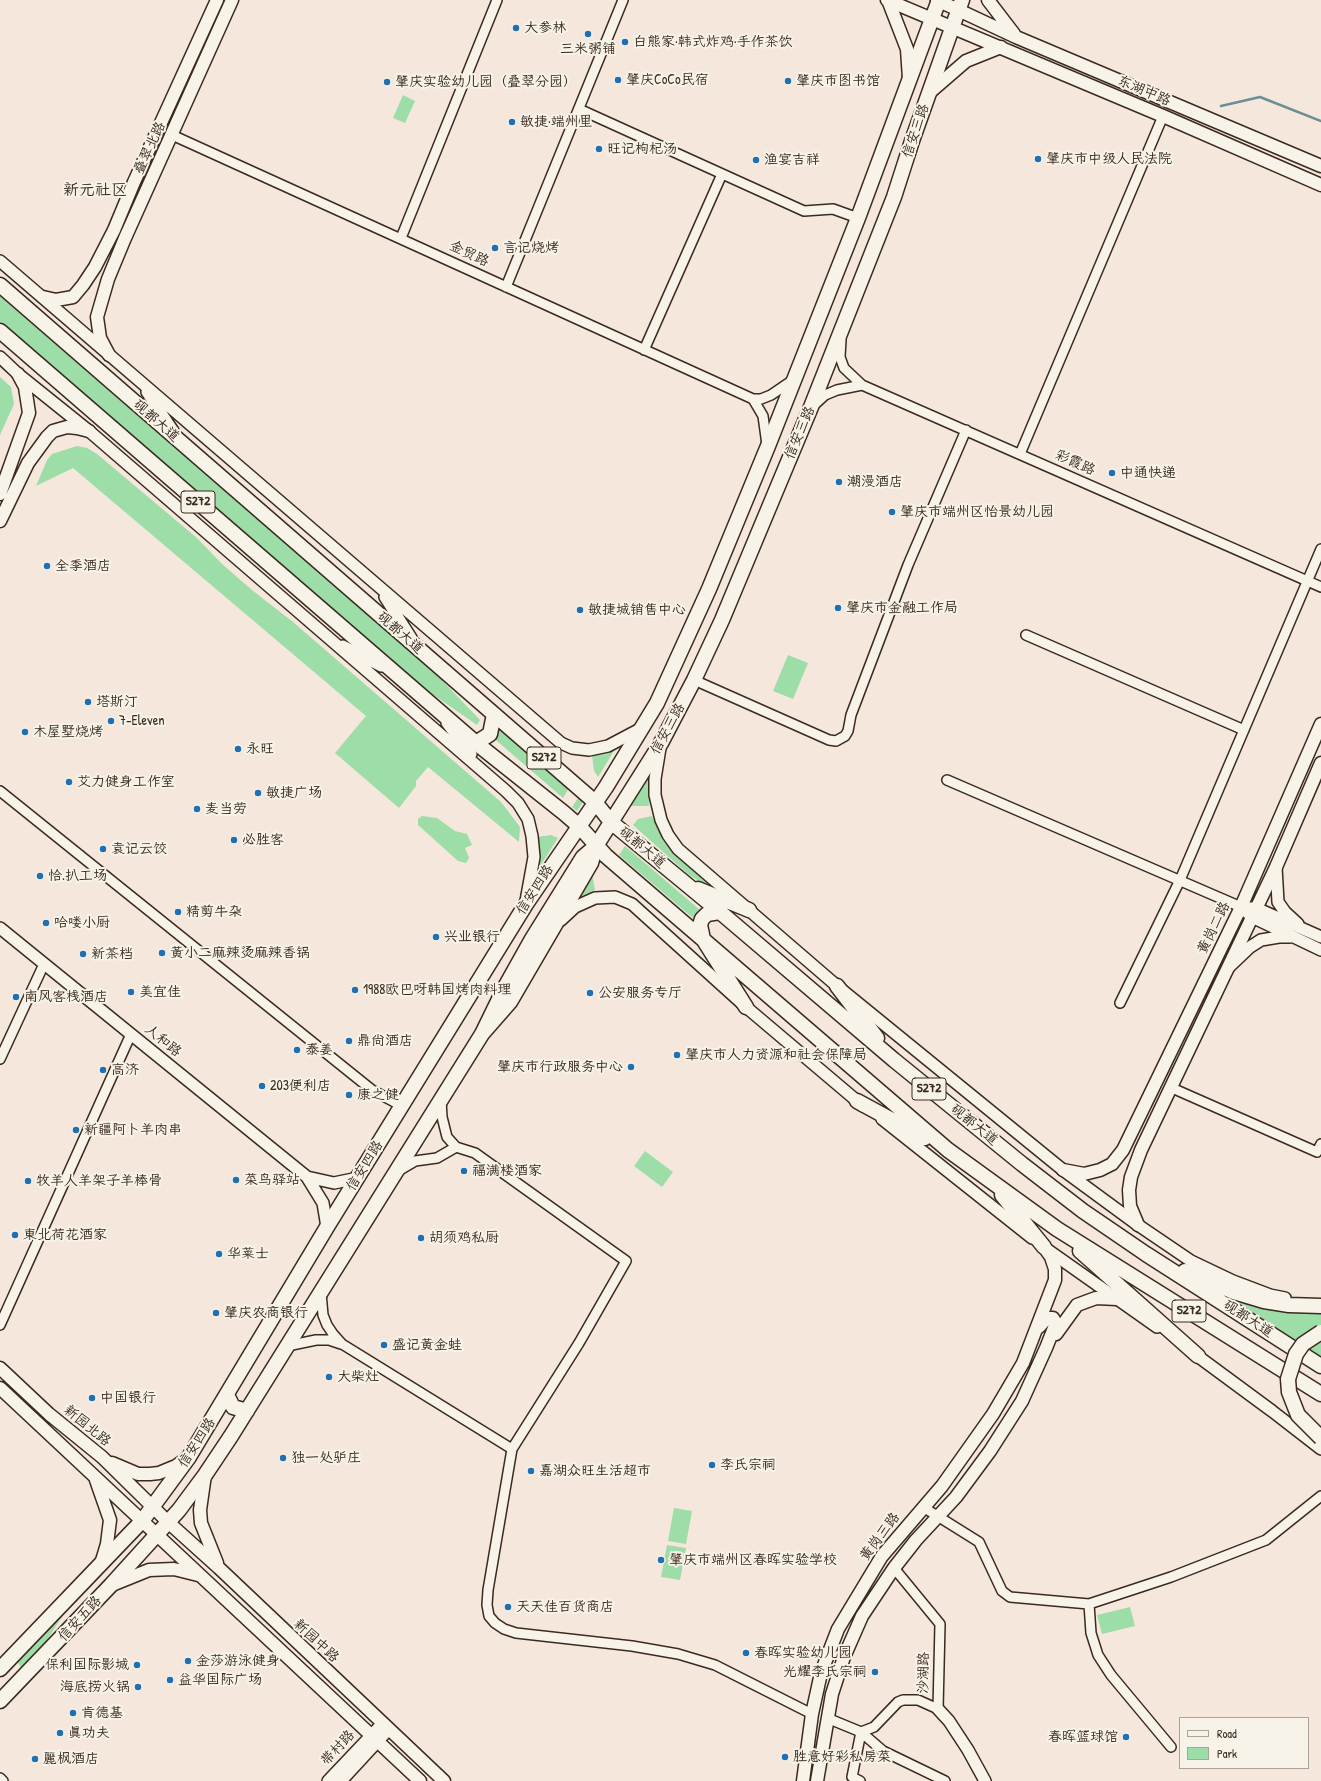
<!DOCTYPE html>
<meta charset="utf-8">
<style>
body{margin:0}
#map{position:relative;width:1321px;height:1781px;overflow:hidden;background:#f6e7dd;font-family:"Patrick Hand",sans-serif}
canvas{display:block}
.legend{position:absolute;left:1179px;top:1717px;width:130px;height:52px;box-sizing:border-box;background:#f7f3e8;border:1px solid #aca397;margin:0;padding:5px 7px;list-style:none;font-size:12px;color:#3b2a1e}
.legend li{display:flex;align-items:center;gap:8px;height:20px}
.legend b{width:20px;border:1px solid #aca397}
</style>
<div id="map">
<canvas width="1321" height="1781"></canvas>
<ul class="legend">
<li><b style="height:5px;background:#f7f3e8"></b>Road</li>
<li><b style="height:11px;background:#9ddda7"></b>Park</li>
</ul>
</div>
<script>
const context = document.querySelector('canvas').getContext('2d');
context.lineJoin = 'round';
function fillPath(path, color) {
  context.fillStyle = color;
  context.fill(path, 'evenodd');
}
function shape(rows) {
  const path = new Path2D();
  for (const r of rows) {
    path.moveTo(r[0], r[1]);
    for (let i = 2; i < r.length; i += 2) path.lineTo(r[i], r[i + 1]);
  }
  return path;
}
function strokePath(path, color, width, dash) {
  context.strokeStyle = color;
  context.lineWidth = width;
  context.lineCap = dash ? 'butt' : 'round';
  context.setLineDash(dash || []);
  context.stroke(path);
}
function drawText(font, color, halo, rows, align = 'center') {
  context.font = font + ' "Patrick Hand","LXGW WenKai TC",sans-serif';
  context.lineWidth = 4;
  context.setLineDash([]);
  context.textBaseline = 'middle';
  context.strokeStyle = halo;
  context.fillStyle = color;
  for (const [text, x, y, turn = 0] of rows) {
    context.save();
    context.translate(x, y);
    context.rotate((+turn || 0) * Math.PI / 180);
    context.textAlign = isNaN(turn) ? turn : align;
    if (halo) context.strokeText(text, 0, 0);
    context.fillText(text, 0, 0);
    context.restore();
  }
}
fillPath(shape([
 [403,95,415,101,405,123,393,118],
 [0,296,435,673,480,720,477,725,425,689,0,322],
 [0,377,11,387,14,404,0,435],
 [77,446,87,448,97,454,197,538,221,563,252,590,293,622,501,802,520,827,519,842,428,767,416,781,416,786,399,808,335,753,366,716,73,468,36,486,47,460,52,454],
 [788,655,808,663,793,699,773,691],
 [497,725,569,788,563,798,490,735],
 [617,746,598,777,594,771,592,755,607,752],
 [648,774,649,806,629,806],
 [578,798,583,802,577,811,572,807],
 [422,816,437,818,455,831,467,834,472,845,465,848,469,858,466,863,458,861,418,825,418,819],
 [652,816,662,839,673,852,718,890,717,892,689,875,633,825,638,819],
 [551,835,558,838,539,868,538,867,539,853,537,837],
 [625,846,700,910,693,918,619,855],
 [592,874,595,890,570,901],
 [645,1151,673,1172,662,1187,634,1166],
 [1212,1287,1321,1313,1321,1364],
 [674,1508,692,1511,686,1544,668,1541],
 [667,1545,686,1548,680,1580,661,1577],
 [1130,1607,1135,1626,1102,1634,1097,1615],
 [63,1615,37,1656,25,1668,21,1668,17,1661]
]), '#9ddda7');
strokePath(shape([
 [1221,106,1260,97,1321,121]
]), '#698f97', 2.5);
const minor = shape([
 [579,109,804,211,833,209,858,218],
 [172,135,753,399,761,399,771,395,793,380],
 [401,238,497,0],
 [506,287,623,0],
 [841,340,840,357,844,368,862,385,1321,587],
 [644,350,722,174],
 [753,399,763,416,767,445],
 [813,406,825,395,837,390,862,385],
 [1020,454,1163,116],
 [1026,635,1244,730],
 [694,680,829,740,836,741,845,736,848,731,851,715,908,565,966,430],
 [947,780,1241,907],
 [0,791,372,1090,402,1106],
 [1120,1003,1180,880,1321,549],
 [0,1059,44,964],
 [1172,1088,1317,1152,1321,1144],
 [441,1100,442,1117,447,1137,456,1147,475,1153,626,1261,579,1343,512,1449,488,1590,487,1605,489,1616,495,1623,504,1629,516,1633,632,1646,678,1654,715,1665,812,1714],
 [398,1171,415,1161,437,1158,456,1147],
 [321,1293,323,1315,327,1325,333,1334,342,1344,512,1449],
 [0,1325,131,1034],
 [287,1346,316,1340,329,1340,341,1344],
 [923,1507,979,1542,1002,1591,1010,1597,1089,1604,1171,1577,1266,1540,1321,1496],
 [1089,1604,1091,1633,1098,1655,1111,1675,1171,1747],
 [827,1718,861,1732,874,1727,898,1702,903,1700,918,1700,938,1709,940,1624,894,1568],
 [0,1778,3,1781],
 [860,1781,852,1777,861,1732,883,1751,945,1781]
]);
const tertiary = shape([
 [0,261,561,743,572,748,589,750,608,746,642,728],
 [0,357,18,374,89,431,506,791,518,803,528,819,532,836,534,857,526,901],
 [147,392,173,431],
 [385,597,411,638],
 [343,646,381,666],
 [447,723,471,754],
 [660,748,655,779,655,795,661,820,668,835,678,849,837,986,1063,1170,1138,1225,1191,1261,1233,1281,1270,1295,1285,1298],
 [1276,867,1278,902,1285,912,1298,924],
 [1241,907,1252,917,1321,950],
 [1247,908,1256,908,1321,937],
 [561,920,575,907,595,898,615,897,632,904,746,1007,863,1106],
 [0,928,307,1177,323,1203,327,1227],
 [1229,967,1250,947,1261,940,1279,937,1290,937],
 [882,1119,1032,1238],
 [307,1177,334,1183,358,1178],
 [1045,1248,1157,1327],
 [1192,1352,1272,1411,1321,1449],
 [938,1709,949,1721,968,1750,985,1781],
 [328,1781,382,1724],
 [341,1781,388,1730]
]);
const secondary = shape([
 [887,0,1163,116,1321,185],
 [888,0,907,49,909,79],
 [937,0,1016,37,1321,166],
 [988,0,1014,34],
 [929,93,966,61,1001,47],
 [43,297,56,300,73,297,83,285,95,267,114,230,134,182,217,0],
 [109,355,100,338,97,317,108,279,125,238,232,0],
 [0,494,29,413,25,387,18,374],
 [0,521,28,463,47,437,53,431,67,427,77,428,89,431],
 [1063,1170,1084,1174,1100,1170,1112,1164,1123,1150,1241,907,1321,724],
 [1138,1225,1130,1206,1129,1190,1131,1177,1141,1150,1276,867,1321,763],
 [1056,1334,1077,1305,1096,1298,1117,1299],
 [0,1368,49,1414,102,1457,168,1522,219,1568,444,1781],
 [0,1388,420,1781],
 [112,1463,138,1474,150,1474,159,1473,176,1466,186,1459],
 [205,1475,200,1510,201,1523,217,1563],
 [96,1480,110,1520,107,1544,101,1564],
 [112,1585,149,1570,174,1569,198,1575],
 [803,1781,812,1714,821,1673,838,1629,882,1556,942,1486,993,1414,1023,1363,1055,1280,1055,1269,1051,1257,1044,1247],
 [817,1781,832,1694,844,1657,862,1616,894,1568,916,1540,956,1497,990,1451,1022,1401,1046,1348,1056,1323,1053,1318,1047,1318,1039,1327]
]);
const primary = shape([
 [0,285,595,802,611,822,720,912,894,1060,1022,1164,1083,1211,1146,1254,1321,1366],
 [0,331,476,743,564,813,579,826,606,856,948,1150,1057,1229,1321,1394],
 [476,743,490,734,494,714],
 [698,889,749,910],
 [720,912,707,914,702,919,700,925,703,939,746,1007],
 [837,986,877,1038],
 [482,1034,510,1002,591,863,596,846,661,743,694,680,722,620,811,407,894,197,912,141,962,0],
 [857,1101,925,1138],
 [1002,1195,1044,1247],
 [1080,1251,1198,1356],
 [1185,1271,1234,1292,1264,1301,1289,1305,1321,1306],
 [227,1395,233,1407,247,1411],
 [0,1669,142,1521,189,1457,327,1227,526,904,606,787,657,703,709,589,768,446,858,218,939,0],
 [0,1701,111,1585,179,1510,205,1475,231,1436,482,1034,504,989,532,939,583,857,596,846]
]);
strokePath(minor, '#3b2a1e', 12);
strokePath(tertiary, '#3b2a1e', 14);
strokePath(secondary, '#3b2a1e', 15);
strokePath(primary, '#3b2a1e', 17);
strokePath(minor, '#f7f3e8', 9);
strokePath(tertiary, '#f7f3e8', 11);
strokePath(secondary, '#f7f3e8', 12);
strokePath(primary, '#f7f3e8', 14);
const primaryBridge = shape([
 [1321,1332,1303,1344,1296,1354,1288,1379,1289,1392,1298,1415,1321,1438]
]);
strokePath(primaryBridge, '#3b2a1e', 17, []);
strokePath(primaryBridge, '#f7f3e8', 14);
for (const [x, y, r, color] of [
 [516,28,4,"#1f6fb2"],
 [588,34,4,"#1f6fb2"],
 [625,42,4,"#1f6fb2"],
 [618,80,4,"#1f6fb2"],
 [788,81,4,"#1f6fb2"],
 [387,82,4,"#1f6fb2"],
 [512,122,4,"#1f6fb2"],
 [599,149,4,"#1f6fb2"],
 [1038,159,4,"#1f6fb2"],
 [756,160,4,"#1f6fb2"],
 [495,248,4,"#1f6fb2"],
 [1112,473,4,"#1f6fb2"],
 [839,482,4,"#1f6fb2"],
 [892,512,4,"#1f6fb2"],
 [47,566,4,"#1f6fb2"],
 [838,608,4,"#1f6fb2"],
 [580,610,4,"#1f6fb2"],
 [88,702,4,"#1f6fb2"],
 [111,721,4,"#1f6fb2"],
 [25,732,4,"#1f6fb2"],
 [238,749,4,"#1f6fb2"],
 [69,782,4,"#1f6fb2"],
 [258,793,4,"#1f6fb2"],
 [197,809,4,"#1f6fb2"],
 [234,840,4,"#1f6fb2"],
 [103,849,4,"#1f6fb2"],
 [40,876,4,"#1f6fb2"],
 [178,912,4,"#1f6fb2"],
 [46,923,4,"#1f6fb2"],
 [436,937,4,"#1f6fb2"],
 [162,953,4,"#1f6fb2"],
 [83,954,4,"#1f6fb2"],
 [355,990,4,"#1f6fb2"],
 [131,992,4,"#1f6fb2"],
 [590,993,4,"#1f6fb2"],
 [16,997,4,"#1f6fb2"],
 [349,1041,4,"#1f6fb2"],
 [297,1050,4,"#1f6fb2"],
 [677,1055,4,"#1f6fb2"],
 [631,1067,4,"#1f6fb2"],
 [103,1070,4,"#1f6fb2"],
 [262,1086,4,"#1f6fb2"],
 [349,1095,4,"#1f6fb2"],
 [76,1130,4,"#1f6fb2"],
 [464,1171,4,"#1f6fb2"],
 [236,1180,4,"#1f6fb2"],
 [28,1181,4,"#1f6fb2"],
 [15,1235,4,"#1f6fb2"],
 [421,1238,4,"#1f6fb2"],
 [219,1254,4,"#1f6fb2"],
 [216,1313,4,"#1f6fb2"],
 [384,1345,4,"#1f6fb2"],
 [329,1377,4,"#1f6fb2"],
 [92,1398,4,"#1f6fb2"],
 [283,1458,4,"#1f6fb2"],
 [712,1465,4,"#1f6fb2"],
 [531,1471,4,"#1f6fb2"],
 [661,1560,4,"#1f6fb2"],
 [508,1607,4,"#1f6fb2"],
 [746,1653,4,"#1f6fb2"],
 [188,1661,4,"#1f6fb2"],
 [137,1665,4,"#1f6fb2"],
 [875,1672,4,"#1f6fb2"],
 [170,1680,4,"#1f6fb2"],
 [138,1687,4,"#1f6fb2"],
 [73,1713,4,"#1f6fb2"],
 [60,1733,4,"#1f6fb2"],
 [1126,1737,4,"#1f6fb2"],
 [785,1757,4,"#1f6fb2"],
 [35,1759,4,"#1f6fb2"]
]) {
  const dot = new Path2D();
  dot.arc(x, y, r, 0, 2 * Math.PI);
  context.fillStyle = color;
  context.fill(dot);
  strokePath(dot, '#f7f3e8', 1.5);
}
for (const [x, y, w] of [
 [198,502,34],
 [544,758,34],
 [929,1089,34],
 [1189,1311,34]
]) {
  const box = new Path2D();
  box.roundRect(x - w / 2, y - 11, w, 22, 3);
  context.fillStyle = '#f7f3e8';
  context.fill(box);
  strokePath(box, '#3b2a1e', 1);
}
drawText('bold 13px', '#3b2a1e', null, [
 ["S272",198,502],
 ["S272",544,758],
 ["S272",929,1089],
 ["S272",1189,1311]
]);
drawText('14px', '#3b2a1e', '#f7f3e8', [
 ["大参林",524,28],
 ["白熊家·韩式炸鸡·手作茶饮",633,42],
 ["三米粥铺",588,49,"center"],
 ["肇庆CoCo民宿",626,80],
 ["肇庆市图书馆",796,81],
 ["肇庆实验幼儿园（叠翠分园）",395,82],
 ["敏捷·端州里",520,122],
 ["旺记枸杞汤",607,149],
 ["肇庆市中级人民法院",1046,159],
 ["渔宴吉祥",764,160],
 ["言记烧烤",503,248],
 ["中通快递",1120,473],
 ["潮漫酒店",847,482],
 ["肇庆市端州区怡景幼儿园",900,512],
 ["全季酒店",55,566],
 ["肇庆市金融工作局",846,608],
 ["敏捷城销售中心",588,610],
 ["塔斯汀",96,702],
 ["7-Eleven",119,721],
 ["木屋墅烧烤",33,732],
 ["永旺",246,749],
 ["艾力健身工作室",77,782],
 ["敏捷广场",266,793],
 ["麦当劳",205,809],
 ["必胜客",242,840],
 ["袁记云饺",111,849],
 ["恰.扒工场",48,876],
 ["精剪牛杂",186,912],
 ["哈喽小厨",54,923],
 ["兴业银行",444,937],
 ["黄小二麻辣烫麻辣香锅",170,953],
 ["新茶档",91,954],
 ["1988欧巴呀韩国烤肉料理",363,990],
 ["美宜佳",139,992],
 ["公安服务专厅",598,993],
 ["南风客栈酒店",24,997],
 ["鼎尚酒店",357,1041],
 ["泰姜",305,1050],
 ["肇庆市人力资源和社会保障局",685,1055],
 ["肇庆市行政服务中心",623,1067,"right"],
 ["高济",111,1070],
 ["203便利店",270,1086],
 ["康之健",357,1095],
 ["新疆阿卜羊肉串",84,1130],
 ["福满楼酒家",472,1171],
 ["菜鸟驿站",244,1180],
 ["牧羊人羊架子羊棒骨",36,1181],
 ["東北荷花酒家",23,1235],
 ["胡须鸡私厨",429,1238],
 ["华莱士",227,1254],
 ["肇庆农商银行",224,1313],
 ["盛记黄金蛙",392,1345],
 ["大柴灶",337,1377],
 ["中国银行",100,1398],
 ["独一处驴庄",291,1458],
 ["李氏宗祠",720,1465],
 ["嘉湖众旺生活超市",539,1471],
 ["肇庆市端州区春晖实验学校",669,1560],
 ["天天佳百货商店",516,1607],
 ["春晖实验幼儿园",754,1653],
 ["金莎游泳健身",196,1661],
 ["保利国际影城",129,1665,"right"],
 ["光耀李氏宗祠",867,1672,"right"],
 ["益华国际广场",178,1680],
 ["海底捞火锅",130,1687,"right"],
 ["肯德基",81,1713],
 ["真功夫",68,1733],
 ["春晖篮球馆",1118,1737,"right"],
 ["胜意好彩私房菜",793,1757],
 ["麗枫酒店",43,1759]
], 'left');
drawText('14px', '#3b2a1e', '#f7f3e8', [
 ["东湖中路",1144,91,23],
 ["信安三路",916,131,-71],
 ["叠翠北路",150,148,-65],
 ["金贸路",469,254,25],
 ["砚都大道",156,421,41],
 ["信安三路",800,433,-67],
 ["彩霞路",1075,463,24],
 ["砚都大道",400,633,41],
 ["信安三路",668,729,-61],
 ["砚都大道",642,848,40],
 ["信安四路",535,890,-57],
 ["黄岗二路",1214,928,-64],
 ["人和路",163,1041,39],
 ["砚都大道",974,1125,39],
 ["信安四路",365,1166,-58],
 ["砚都大道",1248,1319,33],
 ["新园北路",87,1426,39],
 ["信安四路",197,1443,-57],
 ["黄岗三路",880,1537,-53],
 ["信安五路",80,1619,-47],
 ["新园中路",316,1641,43],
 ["沙湖路",924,1673,-89],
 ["带村路",338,1748,-47]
]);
drawText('16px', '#3b2a1e', '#f7f3e8', [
 ["新元社区",95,191]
]);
</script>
